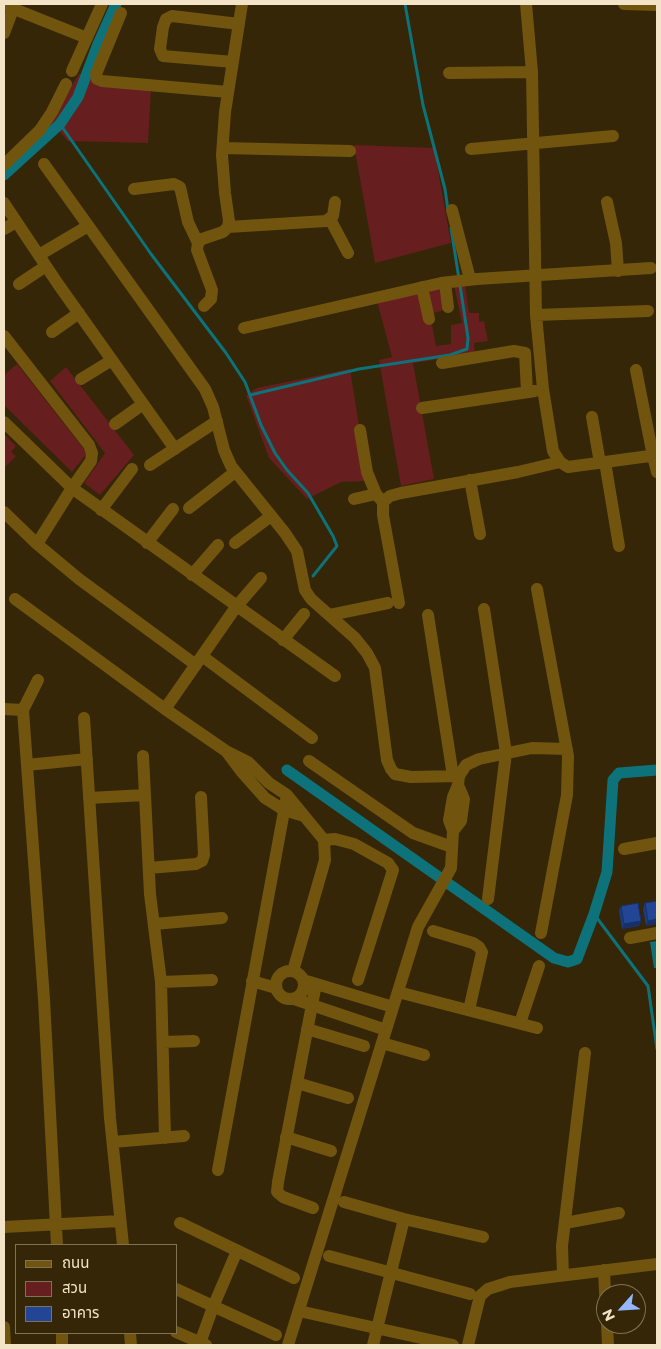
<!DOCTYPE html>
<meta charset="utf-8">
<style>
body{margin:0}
#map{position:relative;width:661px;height:1349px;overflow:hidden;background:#342607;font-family:Montserrat,"Noto Sans Thai",sans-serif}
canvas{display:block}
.frame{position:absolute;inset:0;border:5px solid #f3e4c8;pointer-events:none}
.legend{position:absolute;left:15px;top:1244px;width:162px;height:90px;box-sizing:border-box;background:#342607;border:1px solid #807254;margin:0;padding:6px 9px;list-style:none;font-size:15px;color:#f3e4c8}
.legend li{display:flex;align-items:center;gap:10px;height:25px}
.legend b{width:25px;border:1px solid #807254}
.north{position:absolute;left:596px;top:1284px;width:50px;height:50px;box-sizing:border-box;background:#342607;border:1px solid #807254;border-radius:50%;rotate:244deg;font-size:14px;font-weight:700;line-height:20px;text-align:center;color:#f3e4c8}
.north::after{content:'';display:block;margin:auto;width:18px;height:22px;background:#94b7fd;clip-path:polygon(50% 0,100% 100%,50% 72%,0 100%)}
</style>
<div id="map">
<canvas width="661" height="1349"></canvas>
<div class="frame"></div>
<ul class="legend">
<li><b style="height:6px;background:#71540e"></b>ถนน</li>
<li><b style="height:14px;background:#671e1f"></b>สวน</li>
<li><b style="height:14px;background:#224595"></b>อาคาร</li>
</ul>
<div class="north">N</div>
</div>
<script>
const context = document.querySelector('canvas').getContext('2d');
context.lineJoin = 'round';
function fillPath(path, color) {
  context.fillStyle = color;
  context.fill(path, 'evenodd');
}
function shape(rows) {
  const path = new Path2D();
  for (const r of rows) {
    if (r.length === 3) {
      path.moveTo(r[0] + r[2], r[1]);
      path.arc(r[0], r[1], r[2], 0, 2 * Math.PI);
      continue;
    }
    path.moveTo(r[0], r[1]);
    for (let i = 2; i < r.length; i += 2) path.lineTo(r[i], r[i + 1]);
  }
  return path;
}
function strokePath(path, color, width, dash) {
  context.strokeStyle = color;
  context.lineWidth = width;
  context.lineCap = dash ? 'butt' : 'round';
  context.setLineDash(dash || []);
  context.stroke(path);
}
fillPath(shape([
 [79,74,151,89,148,143,68,141,60,132,51,126,55,111],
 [354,145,434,148,451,243,375,263],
 [465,284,469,313,479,313,479,322,484,321,488,341,474,343,475,354,413,363,434,479,401,486,379,360,392,357,377,301,439,286,444,310,430,314,436,346,451,344,451,325,462,323,454,285],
 [17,364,87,453,72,472,4,405,4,375],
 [66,367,134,455,100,495,84,483,105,453,50,381],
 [350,369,368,481,341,482,307,499,269,458,246,395,257,388],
 [4,434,16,446,11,452,16,456,4,468]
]), '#671e1f');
fillPath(shape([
 [657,941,657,968,654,968,650,942]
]), '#0d727a');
strokePath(shape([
 [405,4,423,105,445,189,448,210],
 [60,124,151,254,226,353,245,382,261,425,275,453,287,470,308,493,333,536,337,546,313,576],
 [451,228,459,279],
 [250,395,359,369,450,355,467,349,468,338,460,285],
 [594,914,648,986,657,1049]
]), '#0d727a', 3);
strokePath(shape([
 [4,175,60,124,78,97,98,44,116,4],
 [287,770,554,958,568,962,577,959,594,914,607,872,613,780,619,773,657,770]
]), '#0d727a', 11);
strokePath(shape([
 [526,4,532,72,536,315,543,389,553,451,560,462,568,467,657,455],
 [624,4,657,5],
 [4,5,87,38],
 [121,13,96,74,97,79,102,81,228,92],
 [4,33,15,4],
 [233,62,163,56,160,49,163,27,166,19,172,16,239,24],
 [72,71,102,4],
 [449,73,532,72],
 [223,148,350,151],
 [471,149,613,136],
 [44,164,205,389,213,407,224,450,231,466,285,533,297,551,305,590,311,599,355,638,367,653,375,668,387,760,391,769,395,774,411,777,459,776],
 [4,165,40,130,52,112,66,84],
 [134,189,174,184,180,187,188,222,198,243],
 [607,202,616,243,618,271],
 [4,203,58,284,175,449],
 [452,210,470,279],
 [330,219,348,253],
 [228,227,326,221,333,216,335,202],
 [4,229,16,222],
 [39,255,88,226],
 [445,283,448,307],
 [19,284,46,266],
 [422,287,429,319],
 [204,306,211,299,212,290,197,250,198,243,202,239,223,232,228,227,229,221,225,193,222,155,225,112,242,4],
 [536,315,648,311],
 [244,328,441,283,477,279,651,268],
 [52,332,79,313],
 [4,336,89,445,92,453,91,461,72,488,37,544],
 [442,363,514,351,525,353,527,392],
 [636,370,653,456,657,472],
 [81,379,112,360],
 [422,408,535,391],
 [592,417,600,463],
 [4,422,72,488,335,676],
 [115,424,143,404],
 [360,430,367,472,376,494,383,502],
 [605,462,619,546],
 [150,465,217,421],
 [470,480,480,534],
 [354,499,376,494],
 [189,508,235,472],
 [101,510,132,469],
 [4,512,37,544,79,579,196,665],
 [147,543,173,509],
 [235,543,271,516],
 [192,575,218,545],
 [537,589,568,756,567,795,541,933],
 [15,599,165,709,226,751],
 [399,603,383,515,383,502,390,496,401,493,518,472,560,462],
 [484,609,506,753,488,899],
 [330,615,388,603],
 [428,615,453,776],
 [283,640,304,614],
 [202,656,312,738],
 [38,680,23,710,44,999,57,1245],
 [4,709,23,710],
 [165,709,236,607,261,578],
 [84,718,110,1118,123,1245],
 [143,756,150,894,161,982,165,1138],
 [309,761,413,833,452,847],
 [27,765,87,759],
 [89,798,145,795],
 [453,831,461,821,464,799,458,785],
 [324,840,335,839,354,844,388,863,393,870,358,980],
 [624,849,657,843],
 [149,868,196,864,202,861,204,855,201,797],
 [154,924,222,918],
 [433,931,473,943,479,947,482,952,469,1010],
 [630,938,657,933],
 [290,985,14],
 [293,971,325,860,324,840,287,795,269,783,248,762,226,751,241,771,265,798,284,810,304,816],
 [303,980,393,1007],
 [252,981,276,988],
 [161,982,212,980],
 [398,992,537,1028],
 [294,999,386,1030],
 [520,1023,539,966],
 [307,1029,364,1046],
 [163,1042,194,1041],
 [382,1043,424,1055],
 [297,1083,348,1098],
 [286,1137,331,1151],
 [113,1142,184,1136],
 [218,1170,287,795],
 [344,1202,404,1219,483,1237],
 [313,1208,283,1197,277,1192,278,1182,316,984],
 [180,1223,294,1278],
 [565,1223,619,1213],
 [4,1227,120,1221],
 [329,1256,470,1294],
 [604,1270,606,1313],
 [563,1275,562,1246,585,1053],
 [176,1289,276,1335],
 [299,1311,453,1345],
 [607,1324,608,1345],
 [4,1327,5,1345],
 [176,1332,206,1345],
 [62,1333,62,1345],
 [130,1333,131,1345],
 [200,1343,213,1307,237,1251],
 [288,1345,418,927,451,868,453,831,449,820,453,797,458,785,459,776,466,765,479,759,532,748,567,749],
 [373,1345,404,1219],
 [468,1345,480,1296,488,1289,510,1282,657,1264]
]), '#71540e', 12);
fillPath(shape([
 [657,901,646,926,643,908,645,903],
 [621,906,641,921,639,926,622,929,619,911]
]), '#1d3b80');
fillPath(shape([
 [657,919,657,924,646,926,648,921],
 [641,921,639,926,622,929,624,924]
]), '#183068');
const building = shape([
 [657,901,657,919,648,921,645,903,657,901],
 [638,903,641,921,624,924,621,906,638,903]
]);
fillPath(building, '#224595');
strokePath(building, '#183068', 1);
</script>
